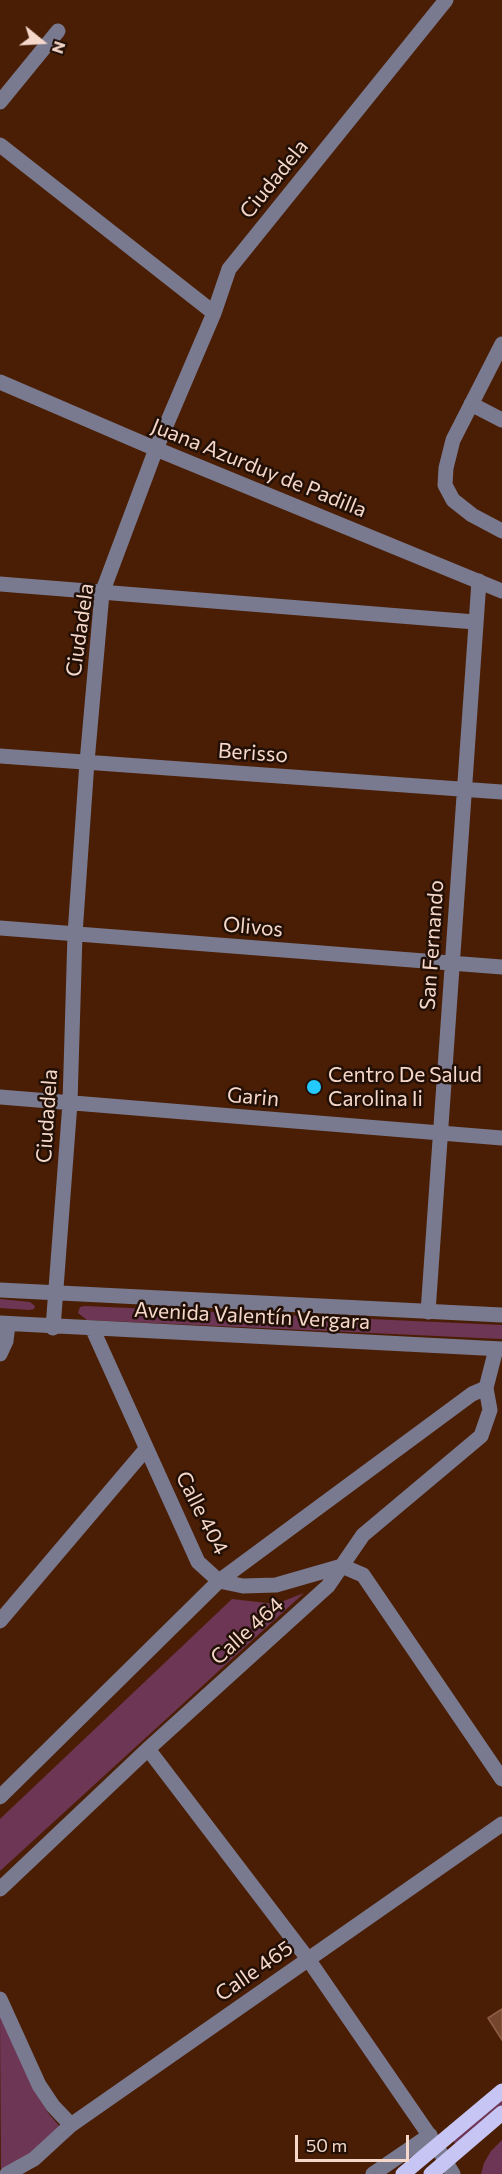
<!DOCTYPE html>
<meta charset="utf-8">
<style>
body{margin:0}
#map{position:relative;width:502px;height:2174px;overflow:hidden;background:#4a1e04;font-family:Commissioner,sans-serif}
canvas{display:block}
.north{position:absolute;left:12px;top:12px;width:60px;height:60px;-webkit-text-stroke:4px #220f06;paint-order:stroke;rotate:108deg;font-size:16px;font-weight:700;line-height:24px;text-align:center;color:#f5d8ca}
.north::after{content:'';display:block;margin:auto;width:21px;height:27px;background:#f5d8ca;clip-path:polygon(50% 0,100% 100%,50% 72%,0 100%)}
.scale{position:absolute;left:295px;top:2135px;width:114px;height:27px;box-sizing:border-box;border:3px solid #f5d8ca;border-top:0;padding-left:8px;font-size:18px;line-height:21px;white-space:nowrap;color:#f5d8ca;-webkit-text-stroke:4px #220f06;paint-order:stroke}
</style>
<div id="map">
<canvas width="502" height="2174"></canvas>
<div class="north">N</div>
<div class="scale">50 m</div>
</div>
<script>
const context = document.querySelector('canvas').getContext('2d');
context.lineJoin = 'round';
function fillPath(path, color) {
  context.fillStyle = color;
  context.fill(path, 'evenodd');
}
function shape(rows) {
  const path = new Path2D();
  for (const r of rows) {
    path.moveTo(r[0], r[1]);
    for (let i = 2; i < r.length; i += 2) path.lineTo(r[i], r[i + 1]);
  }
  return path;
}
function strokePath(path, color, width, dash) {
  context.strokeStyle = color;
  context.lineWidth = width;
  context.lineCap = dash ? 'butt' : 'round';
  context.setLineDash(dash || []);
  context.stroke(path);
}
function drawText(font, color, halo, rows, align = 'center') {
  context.font = font + ' Commissioner,sans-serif';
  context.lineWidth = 5;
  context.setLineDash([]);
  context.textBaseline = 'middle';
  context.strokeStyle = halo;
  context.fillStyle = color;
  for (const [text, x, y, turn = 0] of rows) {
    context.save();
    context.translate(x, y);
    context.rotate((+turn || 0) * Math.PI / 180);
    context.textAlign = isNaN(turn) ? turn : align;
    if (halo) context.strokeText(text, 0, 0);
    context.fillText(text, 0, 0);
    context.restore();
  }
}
fillPath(shape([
 [0,1299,30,1302,35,1306,34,1309,29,1310,0,1308],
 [85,1306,502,1325,502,1339,87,1320,78,1313,80,1307],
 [304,1593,0,1871,0,1819,232,1599,276,1604],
 [0,2015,32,2086,48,2113,61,2128,32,2155,1,2171],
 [502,2097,502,2107,456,2145,452,2139],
 [502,2140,502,2174,481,2174,484,2163,491,2151]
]), '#6d3655');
const building = shape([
 [502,2009,502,2040,488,2018,502,2009]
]);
fillPath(building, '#75452d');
strokePath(building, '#8f5d44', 1.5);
strokePath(shape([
 [0,102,58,31],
 [0,145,214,313],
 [502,344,453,440,446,468,445,485,453,500,472,515,502,531],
 [0,382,156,449,502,591],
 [471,404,502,420],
 [0,584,475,622],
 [0,756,502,792],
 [0,928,502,967],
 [0,1097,502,1138],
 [0,1290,502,1315],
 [428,1312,479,581],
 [0,1323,502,1349],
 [53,1328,70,1103,75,934,87,762,102,593,156,449,214,313,229,269,446,0],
 [93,1330,198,1562,219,1581,243,1586,276,1585,342,1566,363,1575,502,1779],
 [0,1354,6,1341,8,1324],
 [0,1621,146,1449],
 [148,1749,308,1959,436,2145,453,2174],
 [0,1797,219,1581,472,1394,486,1388],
 [0,1889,148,1749,328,1586,363,1535,481,1436,490,1410,486,1388,496,1349],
 [0,1999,39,2085,53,2106,71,2125],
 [7,2174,34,2159,71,2125,502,1824],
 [373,2174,430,2135]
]), '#79798f', 15);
strokePath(shape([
 [403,2174,502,2091],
 [431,2174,502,2113]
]), '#c7c5f3', 15);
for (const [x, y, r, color] of [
 [314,1087,8,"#24c9fe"]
]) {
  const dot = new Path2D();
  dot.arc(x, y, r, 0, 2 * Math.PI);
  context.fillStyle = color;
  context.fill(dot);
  strokePath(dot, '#220f06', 2);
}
drawText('21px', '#f5d8ca', '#220f06', [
 ["Ciudadela",274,179,-51],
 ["Juana Azurduy de Padilla",259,468,22],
 ["Ciudadela",80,630,-82],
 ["Berisso",253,753,4],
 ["Olivos",253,927,5],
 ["San Fernando",432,945,-86],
 ["Garin",253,1097,5],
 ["Ciudadela",47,1116,-86],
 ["Avenida Valentín Vergara",252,1316,3],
 ["Calle 404",202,1513,63],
 ["Calle 464",247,1631,-42],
 ["Calle 465",254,1971,-35]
]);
drawText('21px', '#f5d8ca', '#220f06', [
 ["Centro De Salud",328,1075],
 ["Carolina Ii",328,1099]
], 'left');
</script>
